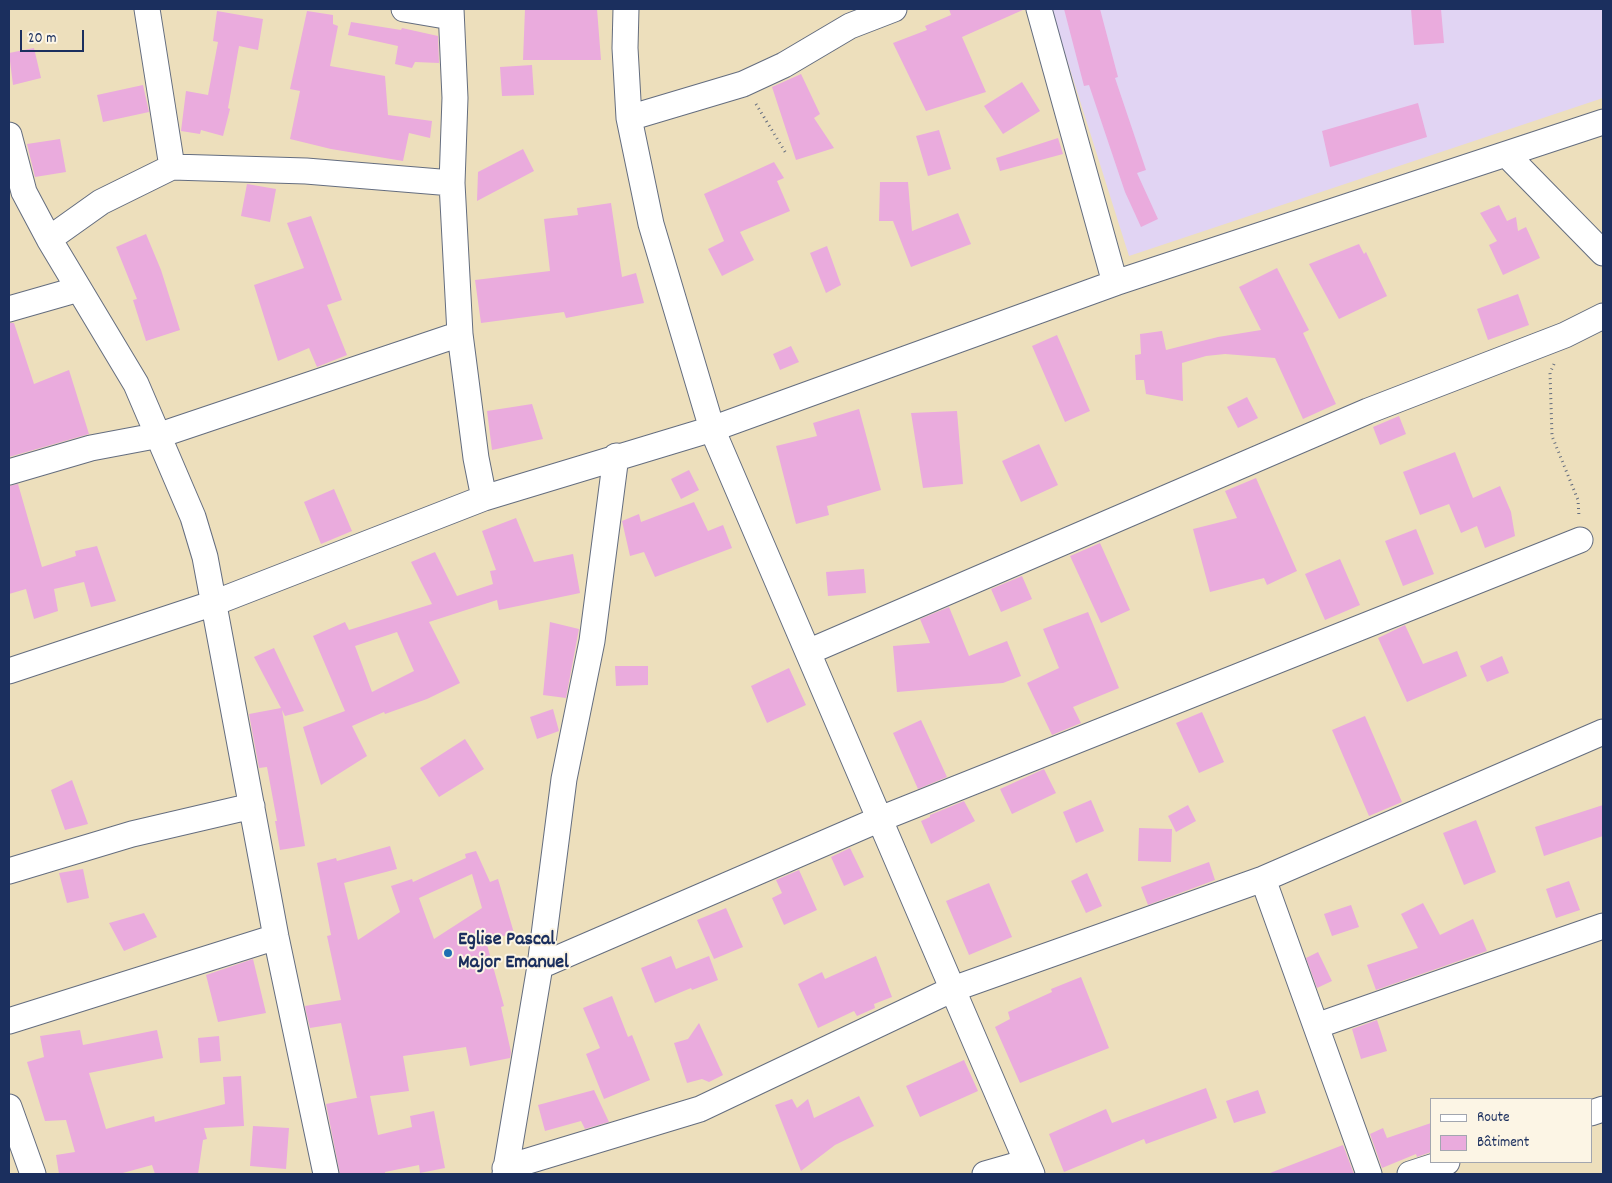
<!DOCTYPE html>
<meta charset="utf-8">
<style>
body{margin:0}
#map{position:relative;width:1612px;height:1183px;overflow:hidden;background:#eddfbc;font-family:Dekko,sans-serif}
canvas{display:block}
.frame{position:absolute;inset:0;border:10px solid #1b2f5e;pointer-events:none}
.legend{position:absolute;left:1430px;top:1098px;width:162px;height:65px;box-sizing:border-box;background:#fcf5e5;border:1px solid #a2a6af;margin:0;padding:6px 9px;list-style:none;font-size:15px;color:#1b2f5e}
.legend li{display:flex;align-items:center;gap:10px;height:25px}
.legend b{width:25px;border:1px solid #a2a6af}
.scale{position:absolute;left:20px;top:30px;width:64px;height:22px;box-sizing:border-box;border:2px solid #1b2f5e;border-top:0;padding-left:6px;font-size:15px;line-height:18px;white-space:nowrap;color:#1b2f5e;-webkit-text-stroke:4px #fcf5e5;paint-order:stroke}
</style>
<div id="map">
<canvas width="1612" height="1183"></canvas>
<div class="frame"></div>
<ul class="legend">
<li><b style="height:6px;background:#fff"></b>Route</li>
<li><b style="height:14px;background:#eaabdd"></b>Bâtiment</li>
</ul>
<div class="scale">20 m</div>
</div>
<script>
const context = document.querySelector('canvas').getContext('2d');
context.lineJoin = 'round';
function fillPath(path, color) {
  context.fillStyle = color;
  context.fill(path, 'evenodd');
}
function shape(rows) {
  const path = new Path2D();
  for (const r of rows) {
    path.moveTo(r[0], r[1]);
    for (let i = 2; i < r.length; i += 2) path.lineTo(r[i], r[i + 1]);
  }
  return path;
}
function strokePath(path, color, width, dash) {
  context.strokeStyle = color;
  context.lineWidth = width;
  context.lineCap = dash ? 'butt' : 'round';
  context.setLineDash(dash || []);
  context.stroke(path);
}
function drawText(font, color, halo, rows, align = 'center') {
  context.font = font + ' Dekko,sans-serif';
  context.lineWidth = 4;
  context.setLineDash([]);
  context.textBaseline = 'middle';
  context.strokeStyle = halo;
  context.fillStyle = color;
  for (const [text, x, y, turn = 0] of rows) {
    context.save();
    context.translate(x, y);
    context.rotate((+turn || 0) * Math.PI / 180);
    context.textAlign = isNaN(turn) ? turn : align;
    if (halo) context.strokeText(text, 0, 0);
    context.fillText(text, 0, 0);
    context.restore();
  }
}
fillPath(shape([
 [1051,9,1603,9,1603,98,1129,256]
]), '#e1d4f3');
fillPath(shape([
 [525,9,597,9,601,60,523,60],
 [949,9,1025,9,962,37,986,92,926,111,893,43,927,30,925,26,951,15],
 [1064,9,1100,9,1118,77,1115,78,1146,170,1137,173,1158,219,1141,227,1125,192,1089,85,1084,86],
 [1411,9,1441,9,1444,43,1414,45],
 [217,11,263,19,258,50,239,46,228,108,230,109,223,136,201,130,200,134,181,131,186,91,208,95,218,42,213,41],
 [307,11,333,15,333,24,338,26,330,66,385,76,388,115,432,121,430,138,409,133,403,161,331,149,290,139,300,91,290,89],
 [351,22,401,30,402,28,438,36,439,63,415,62,412,68,395,64,398,46,348,35],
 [34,48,41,78,13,85,9,53],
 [532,65,534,95,502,96,500,67],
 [801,74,820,114,814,118,834,148,796,160,772,87],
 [1022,82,1040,111,1003,134,984,106],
 [143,85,149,112,103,122,97,95],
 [1418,103,1427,137,1330,167,1322,131],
 [939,130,951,169,928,176,916,136],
 [1058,138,1063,154,1000,171,996,158],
 [60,139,66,172,35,177,27,144],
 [523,149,534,171,477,201,478,172],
 [774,162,784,178,777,181,790,211,740,232,754,260,722,276,708,249,724,241,704,194],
 [880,182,908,182,912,231,958,213,971,244,911,267,893,221,879,221],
 [247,184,276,189,270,222,241,216],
 [611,203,622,277,636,273,644,303,566,318,564,312,481,323,475,280,550,271,544,219,578,215,577,208],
 [1499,205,1507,221,1516,217,1518,231,1526,227,1540,258,1503,275,1489,245,1497,241,1480,213],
 [311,216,342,300,327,305,347,355,317,367,309,348,278,361,254,285,304,268,287,223],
 [146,234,161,270,180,330,146,341,133,300,137,299,116,247],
 [1359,244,1364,254,1366,252,1387,296,1339,319,1309,264],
 [827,246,841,285,826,293,810,253],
 [1277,268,1309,330,1303,333,1336,404,1303,419,1275,358,1225,354,1206,356,1182,363,1183,401,1146,394,1144,380,1136,380,1135,355,1141,354,1140,334,1162,331,1166,350,1218,337,1261,330,1239,287],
 [1518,294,1529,325,1488,340,1477,309],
 [9,323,14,323,34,384,69,370,89,434,9,457],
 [1057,335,1090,411,1065,422,1032,346],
 [791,346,799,362,780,370,773,354],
 [1247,397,1258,418,1238,428,1227,407],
 [532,404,543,439,492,450,487,411],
 [859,409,881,490,827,506,829,515,796,524,776,446,817,436,813,423],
 [957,411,963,484,923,488,911,413],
 [1399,416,1406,434,1380,445,1373,427],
 [1039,444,1058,485,1021,502,1002,461],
 [1455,452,1473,498,1500,486,1511,512,1515,536,1485,548,1477,526,1461,533,1449,504,1420,515,1403,472],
 [689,470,699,490,681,499,671,479],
 [1256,478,1297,571,1267,585,1264,578,1210,592,1193,529,1237,518,1225,491],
 [18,484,42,567,76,556,75,551,97,546,116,601,91,607,84,582,54,589,58,611,34,619,26,589,9,594,9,486],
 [334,489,352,531,321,544,304,502],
 [694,502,708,531,723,525,732,548,655,577,644,552,630,556,622,521,639,514,641,522],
 [516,518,534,562,573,554,580,593,499,610,497,600,429,622,460,683,427,699,385,714,384,712,352,726,367,756,321,785,303,727,345,711,313,636,345,622,349,630,432,604,411,562,435,552,457,596,493,584,490,571,496,570,482,531],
 [397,632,414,671,372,692,355,646],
 [1416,529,1434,574,1403,586,1385,541],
 [1100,543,1130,610,1101,623,1070,556],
 [1340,559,1360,605,1325,620,1305,574],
 [864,569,866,593,828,596,826,572],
 [1022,576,1032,599,1001,612,991,589],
 [949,607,969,656,1007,641,1021,676,1003,683,897,692,893,646,930,643,920,619],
 [1088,612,1119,688,1073,707,1081,723,1052,735,1027,683,1059,668,1043,629],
 [550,622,579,629,566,698,543,695],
 [1405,625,1423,664,1457,651,1467,676,1407,702,1378,638],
 [274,648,304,711,285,716,282,710,305,846,280,850,275,821,277,821,267,767,259,768,249,714,281,708,254,657],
 [1502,656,1509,673,1487,682,1480,666],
 [615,666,648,666,648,685,616,686],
 [789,668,806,705,767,723,751,686],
 [553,709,559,731,537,739,530,717],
 [1202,712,1224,762,1199,773,1176,723],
 [1365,716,1402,802,1369,816,1332,730],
 [921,720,947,777,918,789,893,733],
 [465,739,484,769,439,797,420,768],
 [1044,769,1056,793,1012,814,1000,789],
 [72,780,88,824,65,830,51,790],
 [1091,800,1104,831,1076,843,1063,812],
 [964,801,975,821,931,844,921,821,930,817,930,815],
 [1188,805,1196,821,1176,832,1168,816],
 [1603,805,1603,836,1544,856,1535,827],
 [1476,820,1496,872,1464,885,1443,833],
 [1139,828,1172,829,1171,862,1138,861],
 [390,846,397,869,344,883,358,940,400,912,391,886,412,879,413,882,466,858,465,854,476,851,490,882,498,879,514,933,486,941,504,1006,501,1007,511,1052,510,1058,470,1066,466,1047,403,1056,409,1091,370,1096,378,1135,412,1127,410,1116,434,1111,445,1168,420,1173,419,1165,385,1172,385,1174,340,1174,326,1104,361,1097,357,1098,341,1023,310,1028,306,1012,305,1006,341,1000,327,936,331,935,317,863,336,858,337,861],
 [472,874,482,908,434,939,419,898],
 [850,848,864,877,844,886,831,857],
 [1209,862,1215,880,1148,905,1141,887],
 [83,869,89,898,67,903,59,873],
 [799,870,817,910,784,925,772,898,782,893,776,880],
 [1087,873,1102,906,1086,913,1071,881],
 [1569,881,1580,910,1556,918,1546,889],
 [989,883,1012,937,969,955,946,901],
 [1423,903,1440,935,1473,919,1487,951,1376,990,1367,965,1418,948,1401,914],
 [1351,905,1359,927,1332,936,1324,914],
 [726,908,743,947,714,959,697,920],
 [144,913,157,937,124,951,109,923],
 [1318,952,1332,981,1317,988,1306,958],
 [671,956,676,969,709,956,718,980,692,990,691,988,655,1003,641,968],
 [876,956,892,997,874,1004,875,1008,857,1016,854,1011,818,1028,798,984,822,972,825,979],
 [253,959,266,1013,218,1022,206,975],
 [1081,977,1109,1048,1020,1083,995,1027,1010,1019,1008,1012,1052,992,1051,989],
 [612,996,628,1037,632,1035,650,1080,604,1099,586,1054,600,1048,583,1008],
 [1377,1020,1387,1051,1361,1059,1352,1029],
 [699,1023,723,1075,709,1082,702,1079,687,1083,674,1043,688,1039],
 [80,1030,83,1045,157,1030,163,1058,89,1073,106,1129,154,1116,155,1122,225,1104,223,1077,241,1076,244,1126,204,1128,207,1139,203,1140,198,1174,155,1174,152,1165,119,1174,59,1174,56,1155,75,1152,66,1120,45,1121,27,1062,44,1057,40,1036],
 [219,1036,221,1061,200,1063,198,1038],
 [964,1060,978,1091,920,1117,906,1086],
 [1206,1088,1217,1118,1146,1144,1144,1139,1064,1172,1049,1134,1106,1109,1112,1123],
 [594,1090,609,1122,585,1129,581,1121,545,1131,538,1105],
 [1258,1090,1266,1113,1234,1123,1226,1101],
 [859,1096,874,1126,835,1145,801,1171,775,1105,792,1099,797,1108,808,1099,814,1118],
 [1431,1123,1431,1152,1417,1157,1416,1154,1382,1168,1370,1134,1383,1128,1387,1138],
 [253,1126,289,1128,286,1169,250,1166],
 [1343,1145,1354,1174,1270,1174,1270,1173]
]), '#eaabdd');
const street = shape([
 [147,9,172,167],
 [404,9,451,17],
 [451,9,455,98,452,183,460,334,476,458,484,498],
 [626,9,625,48,629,118,651,224,712,429,1032,1174],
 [1039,9,1115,283],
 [629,118,743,84,784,65,850,26,894,9],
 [9,135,24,192,49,239,136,384,193,517,205,557,276,937,326,1174],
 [1507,155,1603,253],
 [49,239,101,202,172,167,306,171,452,183],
 [9,309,79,289],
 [9,472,91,448,160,435,460,334],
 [808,652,1368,411,1565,335,1603,316],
 [9,671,214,603,484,498,712,429,1115,283,1603,122],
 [9,871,132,834,252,806],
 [1263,879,1369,1174],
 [540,966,880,819,1580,540],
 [9,1021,276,937],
 [1316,1026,1603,926],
 [9,1107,33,1174],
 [1591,1113,1603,1109],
 [505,1168,700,1109,953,989,1263,879,1603,732],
 [505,1174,540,966,564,779,592,641,616,456],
 [985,1174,1027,1162],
 [1410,1174,1447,1162]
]);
strokePath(street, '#646d7f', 27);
strokePath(shape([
 [756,104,787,155],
 [1554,364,1550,373,1552,436,1578,500,1579,517]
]), '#646d7f', 3, [1, 4]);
strokePath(street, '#fff', 25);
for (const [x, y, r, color] of [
 [448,953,5,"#1f6fb2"]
]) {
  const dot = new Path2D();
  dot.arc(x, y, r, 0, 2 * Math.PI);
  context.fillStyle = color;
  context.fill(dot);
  strokePath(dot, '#fcf5e5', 2);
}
drawText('bold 20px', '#1b2f5e', '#fcf5e5', [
 ["Eglise Pascal",458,941],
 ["Major Emanuel",458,964]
], 'left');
</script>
